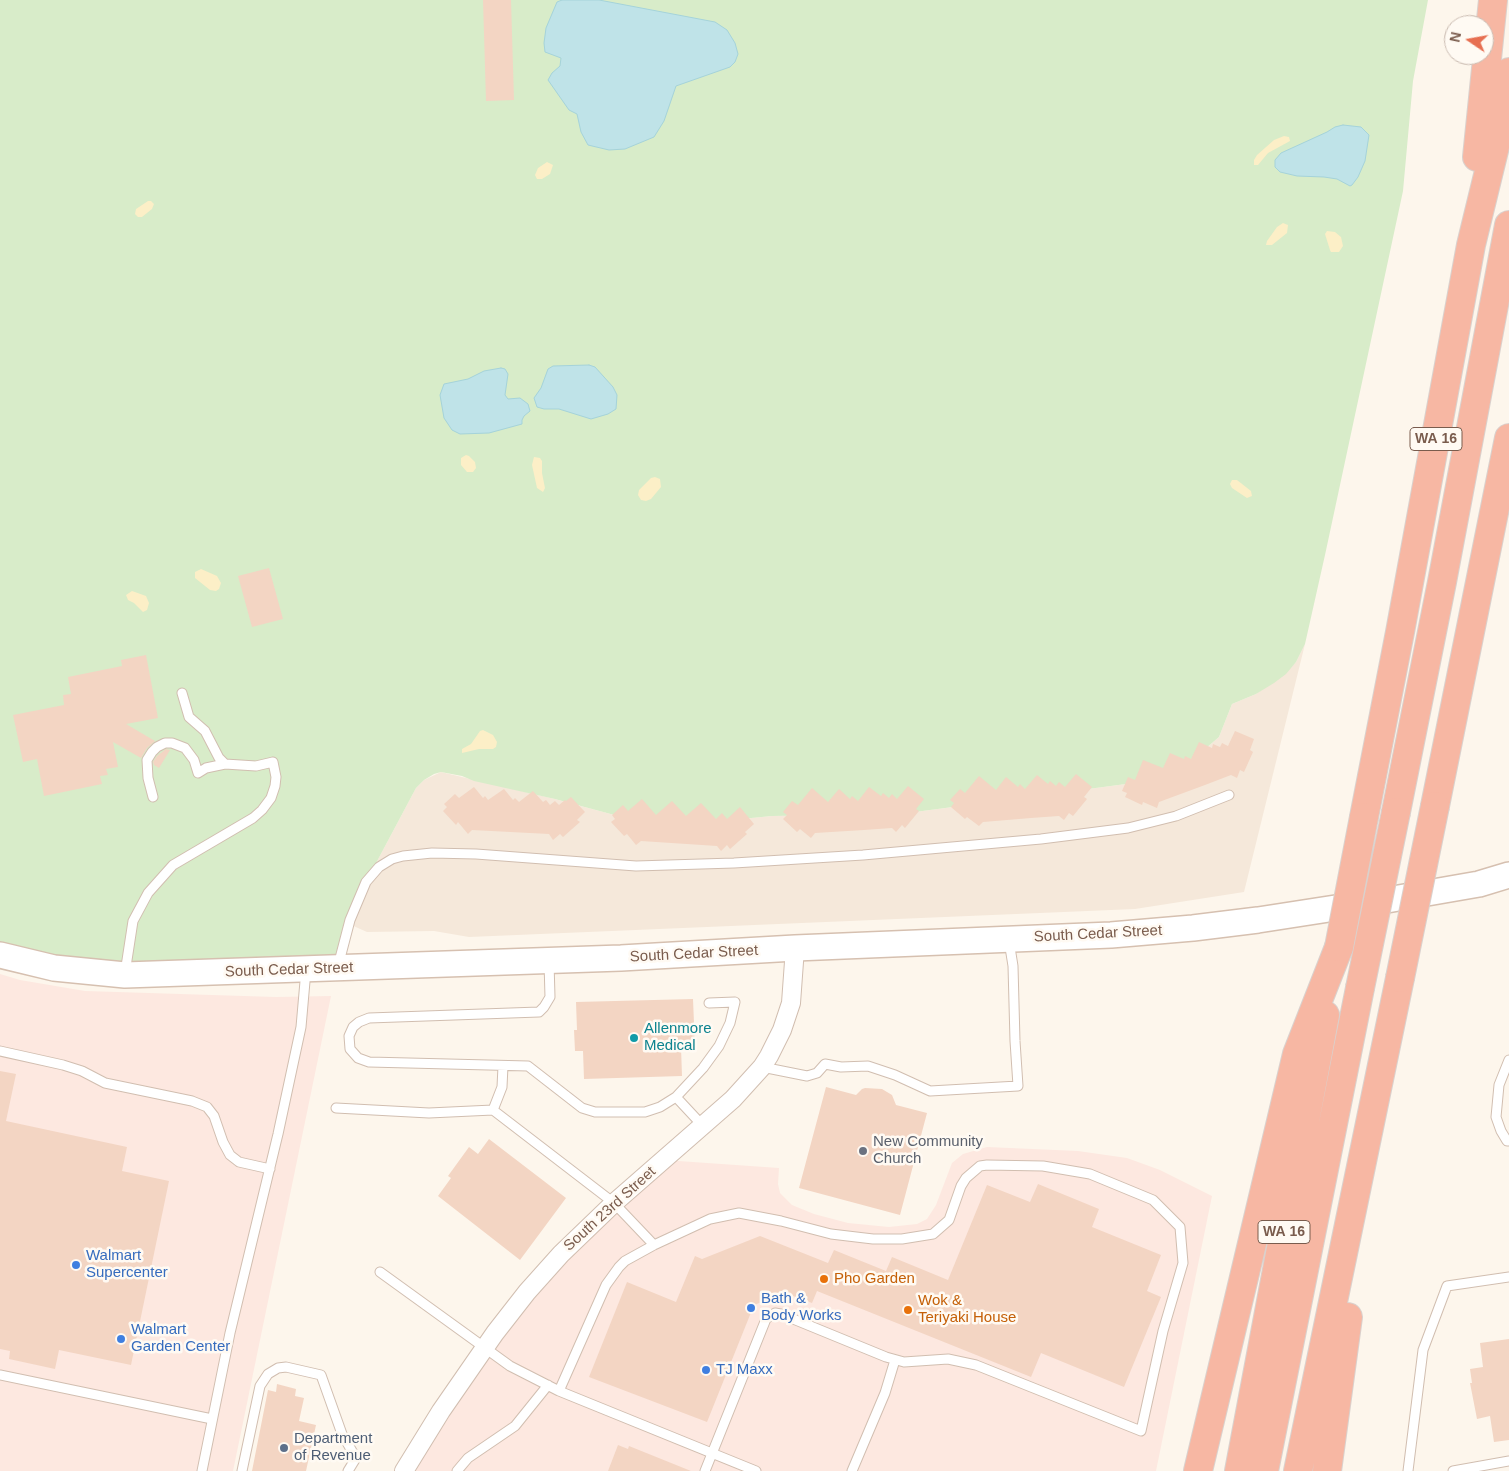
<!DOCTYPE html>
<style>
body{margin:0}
#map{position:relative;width:1509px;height:1471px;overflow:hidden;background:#fdf6ec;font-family:Helvetica,sans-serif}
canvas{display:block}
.north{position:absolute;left:1444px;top:15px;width:50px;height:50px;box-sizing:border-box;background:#fffaf3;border:1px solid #cabbb1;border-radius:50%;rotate:282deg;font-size:14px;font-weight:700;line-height:20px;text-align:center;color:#7a5c4d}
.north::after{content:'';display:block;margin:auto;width:18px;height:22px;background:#e76f51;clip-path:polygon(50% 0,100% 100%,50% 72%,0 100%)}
</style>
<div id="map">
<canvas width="1509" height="1471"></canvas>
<div class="north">N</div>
</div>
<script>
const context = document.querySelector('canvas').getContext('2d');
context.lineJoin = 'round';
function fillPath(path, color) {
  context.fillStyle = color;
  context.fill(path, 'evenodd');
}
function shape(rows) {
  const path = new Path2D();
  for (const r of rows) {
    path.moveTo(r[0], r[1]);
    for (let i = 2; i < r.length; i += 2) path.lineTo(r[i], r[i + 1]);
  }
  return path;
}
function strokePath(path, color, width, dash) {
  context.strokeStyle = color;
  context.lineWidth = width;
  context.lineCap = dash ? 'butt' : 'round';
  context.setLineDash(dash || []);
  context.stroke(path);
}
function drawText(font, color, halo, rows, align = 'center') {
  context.font = font + ' Helvetica,sans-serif';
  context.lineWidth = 5;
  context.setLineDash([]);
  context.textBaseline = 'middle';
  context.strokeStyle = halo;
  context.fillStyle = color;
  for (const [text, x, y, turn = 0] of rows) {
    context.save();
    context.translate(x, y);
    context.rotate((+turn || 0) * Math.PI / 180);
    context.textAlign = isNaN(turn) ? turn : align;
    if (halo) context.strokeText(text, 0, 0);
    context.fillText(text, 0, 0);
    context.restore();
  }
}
fillPath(shape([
 [1305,644,1244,892,1135,909,469,937,434,931,367,932,349,924,366,882,416,788,424,780,441,772,555,799,659,827,772,816,900,814,1171,778,1219,737,1232,704,1256,694,1296,662]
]), '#f5e8da');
fillPath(shape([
 [0,974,20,980,85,991,276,997,331,996,233,1471,0,1471],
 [987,1147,1078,1151,1127,1158,1160,1170,1212,1196,1156,1471,404,1471,495,1333,664,1160,779,1168,778,1184,780,1193,792,1205,814,1214,848,1223,889,1227,917,1224,927,1219,936,1205,952,1163,963,1154]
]), '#fde8e0');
fillPath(shape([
 [0,0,1428,0,1413,81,1403,191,1325,555,1305,644,1296,662,1286,674,1274,683,1256,694,1232,704,1219,737,1171,778,900,814,772,816,659,827,555,799,474,781,462,776,441,772,434,774,424,780,416,788,366,882,338,969,125,975,0,955]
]), '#d8ecc9');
fillPath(shape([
 [1284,136,1289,137,1290,141,1268,153,1258,165,1254,165,1254,160,1257,155,1274,140],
 [547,162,553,165,550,174,542,179,537,179,535,175,538,168],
 [148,201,151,201,154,204,152,209,142,217,138,217,135,214,136,209],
 [1283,223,1288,225,1287,233,1272,245,1266,245,1267,241,1277,227],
 [1327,231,1335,232,1341,237,1343,246,1339,252,1331,252,1330,250,1325,234],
 [466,455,469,456,475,462,476,468,473,472,467,472,461,465,461,458],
 [534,457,540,458,542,461,542,473,545,488,543,492,537,488,532,465],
 [655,477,660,479,661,487,651,499,646,501,641,500,638,495,639,490,651,478],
 [1232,480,1237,480,1251,491,1252,496,1247,498,1232,488,1230,484],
 [201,569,217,576,221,583,219,589,216,591,210,590,195,578,195,572],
 [132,591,146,596,149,603,147,610,143,612,134,603,128,600,126,595],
 [483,730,493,735,497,742,496,747,493,749,479,749,462,753,462,749,471,744,480,731]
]), '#fcefc7');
const water = shape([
 [562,0,599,0,715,22,727,30,735,43,738,54,735,62,730,67,676,86,664,121,654,137,625,149,609,150,588,145,581,132,577,114,569,110,548,80,552,73,560,66,561,58,545,52,544,43,546,28,557,2,562,0],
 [1343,125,1361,127,1369,135,1365,161,1358,177,1352,185,1350,186,1337,179,1324,177,1297,176,1280,172,1275,167,1275,160,1281,153,1327,132,1335,127,1343,125],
 [589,365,595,367,613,387,617,395,616,409,608,414,591,419,559,409,544,409,537,407,534,398,541,388,548,369,553,366,589,365],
 [501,368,505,369,508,374,505,395,508,399,520,398,528,404,530,411,524,416,522,420,522,424,489,433,460,434,452,430,444,418,440,395,444,384,468,379,484,371,501,368]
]);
fillPath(water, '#bfe3e8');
strokePath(water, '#a5d3da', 1);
fillPath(shape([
 [483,0,511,0,514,100,486,101],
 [269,568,283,619,252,627,238,576],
 [146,655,158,718,126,724,155,741,147,748,141,758,113,742,118,767,106,769,108,775,100,776,102,784,44,796,37,759,23,762,13,715,64,705,63,695,71,694,68,677,122,666,121,660],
 [1235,731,1254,739,1250,750,1253,752,1244,772,1240,770,1237,778,1231,775,1205,785,1159,802,1157,808,1143,802,1142,805,1125,797,1127,793,1122,791,1128,777,1135,780,1143,760,1163,768,1170,753,1184,759,1185,756,1191,759,1199,742,1212,748,1213,744,1220,747,1222,743,1228,746],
 [166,749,170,750,159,768,154,765,153,762,157,756],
 [1076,774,1092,787,1084,797,1087,799,1073,816,1069,813,1064,820,1059,816,1031,818,983,822,979,826,967,817,965,819,951,807,954,803,950,800,960,789,965,793,979,776,996,790,1006,777,1018,787,1020,784,1025,789,1037,775,1048,784,1050,781,1056,786,1059,782,1065,787],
 [908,786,924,799,916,809,919,811,905,828,902,825,896,832,892,828,864,830,815,833,811,838,800,829,797,832,783,819,787,815,783,812,792,801,798,805,812,788,828,802,839,789,850,799,852,796,858,801,869,787,881,796,883,793,889,798,892,794,897,799],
 [474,787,483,798,485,796,488,800,504,789,513,800,515,798,519,802,533,791,543,802,546,800,550,805,555,801,559,805,565,800,566,801,571,797,585,812,577,820,580,822,563,837,560,834,553,840,549,834,472,830,468,834,458,822,456,825,443,811,447,807,444,804,455,794,459,798],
 [642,799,656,815,672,801,686,816,701,803,716,819,722,813,727,819,740,807,754,824,745,832,747,834,730,849,727,845,721,851,717,846,641,841,636,845,627,834,624,836,611,822,615,819,612,815,623,805,628,811],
 [693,999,695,1047,681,1047,682,1076,584,1079,583,1051,575,1051,574,1030,577,1030,576,1002],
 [0,1071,16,1074,6,1121,127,1147,122,1171,169,1181,131,1365,59,1350,55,1369,9,1359,10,1351,0,1349],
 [826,1087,856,1095,862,1089,865,1088,882,1089,892,1095,896,1105,927,1113,900,1215,799,1188],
 [489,1139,566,1198,520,1260,438,1196,451,1178,448,1176,469,1147,478,1154],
 [1038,1184,1099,1209,1092,1227,1161,1255,1147,1291,1161,1297,1124,1387,1041,1353,1031,1377,817,1291,812,1303,785,1293,754,1305,707,1422,589,1377,627,1282,676,1302,695,1256,702,1259,760,1236,828,1263,834,1250,886,1271,892,1257,948,1280,987,1185,1030,1202],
 [1509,1339,1509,1440,1494,1442,1490,1416,1477,1419,1470,1383,1472,1383,1470,1369,1483,1367,1480,1343],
 [277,1384,296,1389,295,1396,304,1398,299,1421,316,1425,306,1471,252,1471,268,1390,276,1392],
 [618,1445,628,1449,629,1446,691,1471,608,1471]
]), '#f3d5c3');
const lane = shape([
 [182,693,189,717,205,731,219,758,225,764],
 [549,962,550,997,544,1007,539,1012,369,1018,359,1022,353,1027,349,1036,350,1049,358,1058,369,1062,528,1066,582,1108,595,1112,645,1112,660,1107,676,1097,703,1068,719,1046,730,1023,735,1002,709,1003],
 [338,966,350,920,366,882,379,867,392,859,403,856,432,853,476,854,636,866,734,863,863,855,1041,839,1128,828,1176,816,1229,795],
 [125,973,133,921,148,893,173,865,253,818,262,810,271,798,275,786,276,777,273,762,256,766,225,764,206,768,198,773,194,760,185,748,172,743,165,743,157,747,152,752,147,760,148,778,153,797],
 [0,1051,63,1065,82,1071,105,1083,192,1101,207,1107,214,1116,223,1142,230,1155,239,1162,270,1169],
 [1509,1060,1499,1085,1496,1117,1501,1131,1507,1141,1509,1141],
 [762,1067,807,1076,817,1073,825,1064,841,1067,868,1066,895,1075,930,1091,1018,1086,1015,1041,1013,966,1009,941],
 [676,1097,703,1126],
 [336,1108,429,1113,493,1110,614,1203,654,1245],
 [493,1110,502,1087,503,1066],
 [380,1272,510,1366,559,1391,756,1471],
 [0,1375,212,1419],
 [559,1391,606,1285,619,1267,625,1261,654,1245,710,1219,739,1213,781,1221,831,1234,873,1239,902,1239,933,1234,949,1220,961,1186,966,1178,980,1166,987,1165,1043,1166,1090,1174,1153,1200,1180,1227,1183,1263,1163,1331,1141,1431,976,1365,948,1359,904,1362,886,1357,781,1314,775,1313,766,1319,705,1471],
 [202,1471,230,1333,278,1134,301,1027,306,970],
 [242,1471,260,1386,268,1374,278,1368,286,1367,321,1375,342,1434,356,1458,348,1471],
 [457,1471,468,1458,515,1426,548,1385],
 [852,1471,885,1393,895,1360],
 [1408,1471,1423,1350,1447,1286,1509,1277],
 [1453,1471,1509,1461]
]);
const street = shape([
 [404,1471,441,1411,495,1333,527,1292,561,1254,614,1203,733,1099,762,1067,769,1056,782,1030,791,1003,795,948]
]);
const secondary = shape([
 [0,955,54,968,125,975,621,958,795,948,1111,935,1193,928,1258,920,1387,900,1479,884,1509,875]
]);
const highway = shape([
 [1477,157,1493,0],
 [1435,806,1509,438],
 [1396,812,1442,582,1509,225],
 [1364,817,1400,632,1471,245,1498,134,1509,72],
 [1198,1471,1297,1054,1339,947],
 [1239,1471,1325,1015],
 [1264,1471,1360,988],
 [1298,1471,1400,978],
 [1327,1471,1348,1317]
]);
strokePath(lane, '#d1beb0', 11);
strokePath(street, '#d1beb0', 20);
strokePath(secondary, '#d6c0b0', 28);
strokePath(highway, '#dad1cd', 30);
strokePath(lane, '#fff', 9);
strokePath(street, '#fff', 18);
strokePath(secondary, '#fff', 25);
strokePath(highway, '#f7b7a3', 28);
const highwayBridge = shape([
 [1339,947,1364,817],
 [1400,978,1435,806],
 [1360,988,1396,812]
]);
strokePath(highwayBridge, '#dad1cd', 30, []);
strokePath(highwayBridge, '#f7b7a3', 28);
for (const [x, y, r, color] of [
 [634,1038,5,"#0f9aa8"],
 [863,1151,5,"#6b7280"],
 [76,1265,5,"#3f7fe0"],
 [824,1279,5,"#e8710a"],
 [751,1308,5,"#3f7fe0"],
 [908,1310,5,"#e8710a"],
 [121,1339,5,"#3f7fe0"],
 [706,1370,5,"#3f7fe0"],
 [284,1448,5,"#5c6f8a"]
]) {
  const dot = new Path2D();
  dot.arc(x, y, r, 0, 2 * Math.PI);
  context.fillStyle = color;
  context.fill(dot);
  strokePath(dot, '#fffaf3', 2);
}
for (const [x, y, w] of [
 [1436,439,52],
 [1284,1232,52]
]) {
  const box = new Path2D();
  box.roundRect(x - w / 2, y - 11.5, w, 23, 4);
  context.fillStyle = '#fffaf3';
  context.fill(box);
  strokePath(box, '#7a5c4d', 1);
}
drawText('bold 14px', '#7a5c4d', null, [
 ["WA 16",1436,439],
 ["WA 16",1284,1232]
]);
drawText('15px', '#7a5c4d', '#fffaf3', [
 ["South Cedar Street",1098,934,-3],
 ["South Cedar Street",694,954,-3],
 ["South Cedar Street",289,970,-2],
 ["South 23rd Street",610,1209,-42]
]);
drawText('15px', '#0d838f', '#fffaf3', [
 ["Allenmore",644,1029],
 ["Medical",644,1046]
], 'left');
drawText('15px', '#5b616d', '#fffaf3', [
 ["New Community",873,1142],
 ["Church",873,1159]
], 'left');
drawText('15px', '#366cbe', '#fffaf3', [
 ["Walmart",86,1256],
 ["Supercenter",86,1273],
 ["Bath &",761,1299],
 ["Body Works",761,1316],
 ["Walmart",131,1330],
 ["Garden Center",131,1347],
 ["TJ Maxx",716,1370]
], 'left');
drawText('15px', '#c56008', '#fffaf3', [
 ["Pho Garden",834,1279],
 ["Wok &",918,1301],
 ["Teriyaki House",918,1318]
], 'left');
drawText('15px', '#4e5e75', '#fffaf3', [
 ["Department",294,1439],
 ["of Revenue",294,1456]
], 'left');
</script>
